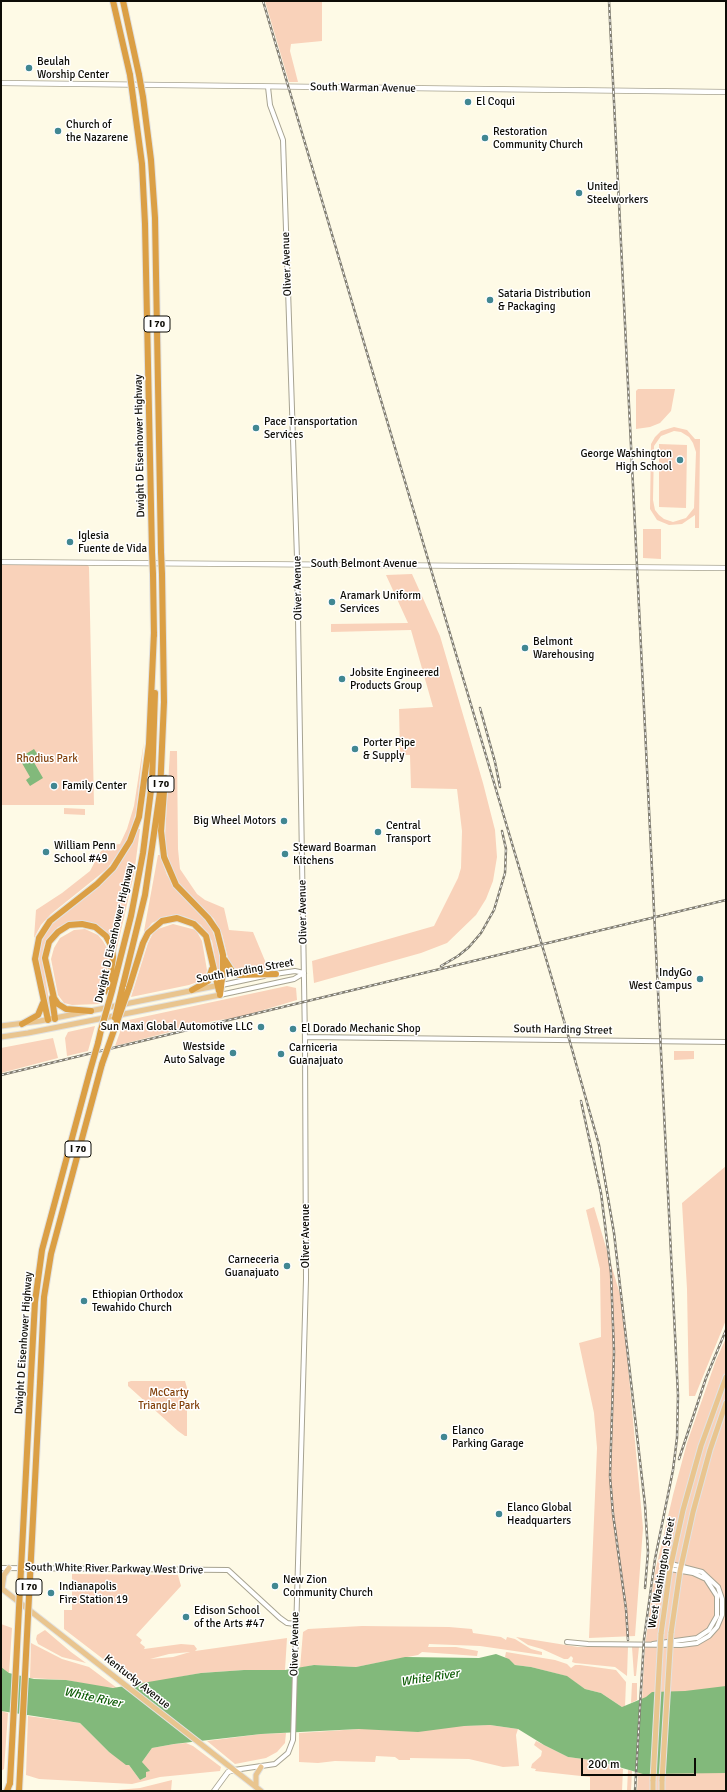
<!DOCTYPE html>
<style>
body{margin:0}
#map{position:relative;width:727px;height:1792px;overflow:hidden;background:#fefae6;font-family:Signika,sans-serif}
canvas{display:block}
.frame{position:absolute;inset:0;border:2px solid #0d0c06;pointer-events:none}
.scale{position:absolute;left:581px;top:1758px;width:115px;height:18px;box-sizing:border-box;border:2px solid #0d0c06;border-top:0;padding-left:5px;font-size:12px;line-height:14px;white-space:nowrap;color:#0d0c06;-webkit-text-stroke:3px #fff;paint-order:stroke}
</style>
<div id="map">
<canvas width="727" height="1792"></canvas>
<div class="frame"></div>
<div class="scale">200 m</div>
</div>
<script>
const context = document.querySelector('canvas').getContext('2d');
context.lineJoin = 'round';
function fillPath(path, color) {
  context.fillStyle = color;
  context.fill(path, 'evenodd');
}
function shape(rows) {
  const path = new Path2D();
  for (const r of rows) {
    path.moveTo(r[0], r[1]);
    for (let i = 2; i < r.length; i += 2) path.lineTo(r[i], r[i + 1]);
  }
  return path;
}
function strokePath(path, color, width, dash) {
  context.strokeStyle = color;
  context.lineWidth = width;
  context.lineCap = dash ? 'butt' : 'round';
  context.setLineDash(dash || []);
  context.stroke(path);
}
function drawText(font, color, halo, rows, align = 'center') {
  context.font = font + ' Signika,sans-serif';
  context.lineWidth = 3;
  context.setLineDash([]);
  context.textBaseline = 'middle';
  context.strokeStyle = halo;
  context.fillStyle = color;
  for (const [text, x, y, turn = 0] of rows) {
    context.save();
    context.translate(x, y);
    context.rotate((+turn || 0) * Math.PI / 180);
    context.textAlign = isNaN(turn) ? turn : align;
    if (halo) context.strokeText(text, 0, 0);
    context.fillText(text, 0, 0);
    context.restore();
  }
}
fillPath(shape([
 [265,1,322,1,322,41,291,44,290,51,298,82,289,82],
 [638,389,675,389,671,411,660,423,650,427,636,429,636,391],
 [674,427,687,430,695,439,700,439,699,528,695,528,695,515,682,524,669,525,657,520,650,509,651,444,655,437,661,431],
 [674,431,681,432,689,437,693,443,696,452,694,508,686,518,673,522,664,519,659,515,655,510,653,500,654,446,661,436],
 [659,444,687,445,686,508,659,507],
 [643,529,661,529,661,559,643,558],
 [1,564,87,564,89,567,94,805,1,805],
 [412,574,440,636,483,783,495,830,497,857,493,881,486,899,476,915,447,943,421,953,314,983,312,961,434,926,458,878,461,868,462,831,457,789,411,788,410,755,400,755,399,709,433,707,411,630,331,632,331,624,408,623,386,575],
 [144,741,136,813,127,841,107,869,51,914,41,925,34,938,36,910,62,893,90,871,99,854,105,846,120,844,127,829,134,806],
 [170,751,177,751,178,849,180,869,197,894,205,900,224,908,229,930,253,932,268,968,242,972,233,969,229,962,222,934,214,919,177,881,171,868,166,850,165,836],
 [64,808,85,809,85,815,64,814],
 [138,829,140,829,134,874,116,952,111,937,102,928,90,922,79,921,58,927,44,945,42,959,49,1000,49,1007,47,1007,38,956,39,944,45,930,106,879,117,867,133,842],
 [158,855,160,855,167,875,177,890,210,924,220,952,221,974,218,974,212,941,201,925,193,920,183,916,163,918,152,923,145,932,144,931],
 [173,924,196,930,202,941,207,970,205,977,203,980,189,985,131,997,148,943,153,933,158,929],
 [85,929,98,935,103,941,107,948,109,961,100,1004,72,1005,64,1003,58,995,51,959,54,948,60,938,74,930],
 [287,986,296,988,297,1000,240,1017,213,1021,115,1046,124,1021],
 [95,1026,88,1051,67,1056,65,1038,68,1032],
 [53,1038,58,1058,1,1073,1,1048],
 [674,1051,694,1051,694,1059,674,1060],
 [726,1166,726,1320,695,1396,689,1396,687,1289,682,1203],
 [594,1207,622,1301,643,1528,635,1636,589,1638,597,1448,594,1413,579,1343,601,1337,600,1269,586,1210],
 [726,1338,726,1791,637,1791,645,1646,655,1572,673,1495,687,1443,716,1360],
 [131,1381,185,1381,187,1388,187,1436,185,1436,178,1431,128,1386,128,1382],
 [72,1574,178,1575,181,1586,136,1635,142,1640,140,1643,145,1647,144,1649,181,1644,194,1645,197,1649,195,1651,287,1638,285,1670,244,1670,201,1673,137,1685,64,1629,64,1610,72,1610],
 [190,1652,173,1657,150,1659,169,1654],
 [1,1624,12,1628,9,1673,1,1667],
 [362,1626,449,1627,472,1629,473,1633,501,1637,506,1640,507,1637,515,1639,531,1649,542,1652,542,1655,480,1646,429,1644,428,1647,456,1647,478,1651,477,1656,422,1652,418,1655,356,1667,314,1665,300,1668,303,1632,308,1629],
 [45,1630,71,1652,86,1663,62,1657,38,1644,36,1639,37,1635],
 [516,1637,578,1647,628,1647,627,1676,615,1667,575,1663,572,1662,573,1658,571,1656,568,1659,564,1659,542,1649,528,1645],
 [31,1643,62,1659,89,1667,117,1688,101,1687,66,1680,30,1678],
 [632,1647,639,1647,636,1676,634,1676],
 [506,1652,555,1660,567,1664,571,1668,575,1665,580,1665,616,1670,626,1682,625,1707,622,1707,601,1693,585,1689,566,1676,531,1667,515,1665,505,1657],
 [632,1683,637,1683,637,1700,631,1703],
 [1,1711,8,1713,4,1769,1,1771],
 [28,1716,80,1723,109,1752,129,1765,140,1780,146,1777,142,1762,152,1748,174,1744,186,1743,193,1746,221,1767,220,1771,160,1777,132,1784,39,1779,26,1775],
 [490,1725,518,1729,516,1735,519,1766,503,1767,469,1759,410,1758,410,1760,399,1760,395,1757,376,1756,375,1762,335,1761,318,1763,299,1762,299,1733,359,1729],
 [286,1733,285,1743,277,1752,266,1758,235,1764,207,1741,261,1734],
 [536,1741,568,1757,598,1761,623,1769,622,1791,590,1791,590,1777,535,1771,536,1769,531,1768,532,1764,541,1756,542,1751,534,1745],
 [628,1770,632,1771,631,1791,627,1791],
 [172,1780,171,1791,106,1791,140,1788]
]), '#f9d2ba');
fillPath(shape([
 [34,749,38,755,32,759,43,778,30,786,26,780,30,777,19,758],
 [496,1654,509,1659,515,1665,531,1667,567,1676,585,1689,601,1693,622,1707,646,1697,652,1692,685,1691,726,1686,726,1773,643,1774,598,1761,568,1757,544,1745,518,1729,490,1725,464,1726,418,1732,359,1729,261,1734,174,1744,152,1748,142,1762,150,1771,146,1772,146,1777,140,1780,129,1765,126,1765,109,1752,80,1723,1,1711,1,1667,9,1673,34,1679,66,1680,113,1688,201,1673,244,1670,285,1670,314,1665,356,1667,405,1657,479,1658]
]), '#82b97b');
const tertiary = shape([
 [222,985,264,976],
 [220,995,294,979,304,973,295,971,275,974],
 [305,1037,726,1042],
 [1,1568,228,1570,280,1618,287,1623,295,1624],
 [567,1642,588,1644,681,1645,697,1643,709,1636,717,1627,722,1615,722,1599,718,1587,702,1572,671,1564],
 [653,1644,697,1638,709,1630,717,1616,717,1596,706,1579,693,1573,670,1569],
 [234,1770,275,1764,288,1753,293,1740,306,1279,305,1041,297,558,283,140,270,105,268,87]
]);
const secondary = shape([
 [1,83,726,92],
 [1,562,726,568],
 [214,1791,228,1772,234,1770]
]);
const primary = shape([
 [1,1026,40,1021,220,985],
 [1,1037,28,1033,220,995],
 [1,1588,261,1791],
 [2,1589,4,1575,9,1568],
 [671,1633,680,1571,693,1512,710,1450,726,1403],
 [661,1634,670,1569,683,1510,701,1446,726,1377],
 [256,1787,256,1775,261,1767],
 [653,1791,653,1780],
 [662,1791,662,1780]
]);
const motorway = shape([
 [113,1,130,75],
 [123,1,139,75],
 [133,97,142,164,145,224,152,552],
 [143,97,151,160,155,218,161,552],
 [153,574,154,636],
 [165,778,161,831,164,857,176,885,208,918,217,931,223,955,223,971,220,995],
 [225,960,232,971,239,975,276,974],
 [129,988,143,943,148,933,162,921,177,918,194,924,206,936,219,991],
 [122,989,145,895,160,792,164,702,162,574],
 [192,990,208,981,212,969],
 [112,991,131,916,143,853,152,782,155,693],
 [52,998,55,1019],
 [91,1011,66,1009,58,1004,54,998,45,958,49,942,58,932,69,925,82,924,95,927,106,936,112,947,113,957,108,992],
 [48,1020,35,959,39,938,50,921,97,884,113,868,130,841,139,817,149,744,154,632],
 [22,1024,38,1015,43,1003],
 [98,1043,101,1030],
 [31,1375,35,1302,42,1250,90,1071],
 [40,1383,44,1297,51,1254,102,1064],
 [7,1791,10,1783]
]);
strokePath(tertiary, '#a7a391', 6);
strokePath(secondary, '#a7a391', 6);
strokePath(primary, '#e2e2e1', 7);
strokePath(motorway, '#e2e2e1', 8);
strokePath(tertiary, '#fff', 4);
strokePath(secondary, '#fff', 4.5);
strokePath(primary, '#e9c58f', 5);
strokePath(motorway, '#db9f44', 6);
const rail = shape([
 [263,1,555,989,599,1145,614,1233,645,1505,648,1552,645,1588],
 [609,1,678,1395,677,1438,673,1470,655,1559,644,1639,635,1791],
 [480,708,495,762,500,787],
 [441,966,458,956,469,947,481,933,494,910,505,873,506,849,502,831],
 [1,1075,726,900],
 [581,1101,601,1193,611,1273,614,1352,610,1476,613,1514,626,1609,628,1640],
 [679,1459,706,1378,726,1330]
]);
strokePath(rail, '#807d71', 2.5);
strokePath(rail, '#fff', 1, [3]);
const primaryBridge = shape([
 [653,1780,661,1634],
 [662,1780,671,1633]
]);
const motorwayBridge = shape([
 [130,75,133,97],
 [139,75,143,97],
 [152,552,153,574],
 [161,552,162,574],
 [115,1018,122,989],
 [101,1030,112,991],
 [102,1064,129,988],
 [90,1071,98,1043],
 [10,1783,31,1375],
 [19,1791,40,1383]
]);
strokePath(primaryBridge, '#e2e2e1', 7, []);
strokePath(motorwayBridge, '#e2e2e1', 8, []);
strokePath(primaryBridge, '#e9c58f', 5);
strokePath(motorwayBridge, '#db9f44', 6);
for (const [x, y, r, color] of [
 [29,68,4,"#418792"],
 [468,102,4,"#418792"],
 [58,131,4,"#418792"],
 [485,138,4,"#418792"],
 [579,193,4,"#418792"],
 [490,300,4,"#418792"],
 [256,428,4,"#418792"],
 [680,460,4,"#418792"],
 [70,542,4,"#418792"],
 [332,602,4,"#418792"],
 [525,648,4,"#418792"],
 [342,679,4,"#418792"],
 [355,749,4,"#418792"],
 [54,786,4,"#418792"],
 [284,821,4,"#418792"],
 [378,832,4,"#418792"],
 [46,852,4,"#418792"],
 [285,854,4,"#418792"],
 [700,979,4,"#418792"],
 [261,1027,4,"#418792"],
 [293,1029,4,"#418792"],
 [233,1053,4,"#418792"],
 [281,1054,4,"#418792"],
 [287,1266,4,"#418792"],
 [84,1301,4,"#418792"],
 [444,1437,4,"#418792"],
 [499,1514,4,"#418792"],
 [275,1586,4,"#418792"],
 [51,1593,4,"#418792"],
 [186,1617,4,"#418792"]
]) {
  const dot = new Path2D();
  dot.arc(x, y, r, 0, 2 * Math.PI);
  context.fillStyle = color;
  context.fill(dot);
  strokePath(dot, '#fff', 1.5);
}
for (const [x, y, w] of [
 [157,324,26],
 [161,784,26],
 [78,1149,26],
 [29,1587,26]
]) {
  const box = new Path2D();
  box.roundRect(x - w / 2, y - 8, w, 16, 3);
  context.fillStyle = '#fff';
  context.fill(box);
  strokePath(box, '#0d0c06', 1);
}
drawText('bold 10px', '#0d0c06', null, [
 ["I 70",157,324],
 ["I 70",161,784],
 ["I 70",78,1149],
 ["I 70",29,1587]
]);
drawText('11px', '#0d0c06', '#fff', [
 ["Beulah",37,62],
 ["Worship Center",37,75],
 ["El Coqui",476,102],
 ["Church of",66,125],
 ["the Nazarene",66,138],
 ["Restoration",493,132],
 ["Community Church",493,145],
 ["United",587,187],
 ["Steelworkers",587,200],
 ["Sataria Distribution",498,294],
 ["& Packaging",498,307],
 ["Pace Transportation",264,422],
 ["Services",264,435],
 ["George Washington",672,454,"right"],
 ["High School",672,467,"right"],
 ["Iglesia",78,536],
 ["Fuente de Vida",78,549],
 ["Aramark Uniform",340,596],
 ["Services",340,609],
 ["Belmont",533,642],
 ["Warehousing",533,655],
 ["Jobsite Engineered",350,673],
 ["Products Group",350,686],
 ["Porter Pipe",363,743],
 ["& Supply",363,756],
 ["Family Center",62,786],
 ["Big Wheel Motors",276,821,"right"],
 ["Central",386,826],
 ["Transport",386,839],
 ["William Penn",54,846],
 ["School #49",54,859],
 ["Steward Boarman",293,848],
 ["Kitchens",293,861],
 ["IndyGo",692,973,"right"],
 ["West Campus",692,986,"right"],
 ["Sun Maxi Global Automotive LLC",253,1027,"right"],
 ["El Dorado Mechanic Shop",301,1029],
 ["Westside",225,1047,"right"],
 ["Auto Salvage",225,1060,"right"],
 ["Carniceria",289,1048],
 ["Guanajuato",289,1061],
 ["Carneceria",279,1260,"right"],
 ["Guanajuato",279,1273,"right"],
 ["Ethiopian Orthodox",92,1295],
 ["Tewahido Church",92,1308],
 ["Elanco",452,1431],
 ["Parking Garage",452,1444],
 ["Elanco Global",507,1508],
 ["Headquarters",507,1521],
 ["New Zion",283,1580],
 ["Community Church",283,1593],
 ["Indianapolis",59,1587],
 ["Fire Station 19",59,1600],
 ["Edison School",194,1611],
 ["of the Arts #47",194,1624]
], 'left');
drawText('11px', '#0d0c06', '#fff', [
 ["South Warman Avenue",363,88,1],
 ["Oliver Avenue",287,264,-92],
 ["Dwight D Eisenhower Highway",140,446,-91],
 ["South Belmont Avenue",364,564],
 ["Oliver Avenue",298,588,-91],
 ["Oliver Avenue",303,912,-91],
 ["Dwight D Eisenhower Highway",115,933,-77],
 ["South Harding Street",245,971,-10],
 ["South Harding Street",563,1030,1],
 ["Oliver Avenue",306,1236,-90],
 ["Dwight D Eisenhower Highway",24,1343,-86],
 ["South White River Parkway West Drive",114,1569,1],
 ["West Washington Street",662,1573,-80],
 ["Oliver Avenue",295,1644,-89],
 ["Kentucky Avenue",137,1682,38]
]);
drawText('11px', '#82400b', '#fff', [
 ["Rhodius Park",47,759],
 ["McCarty",169,1393],
 ["Triangle Park",169,1406]
]);
drawText('italic 12px', '#0d5c05', '#fff', [
 ["White River",430,1678,-9],
 ["White River",93,1698,12]
]);
</script>
